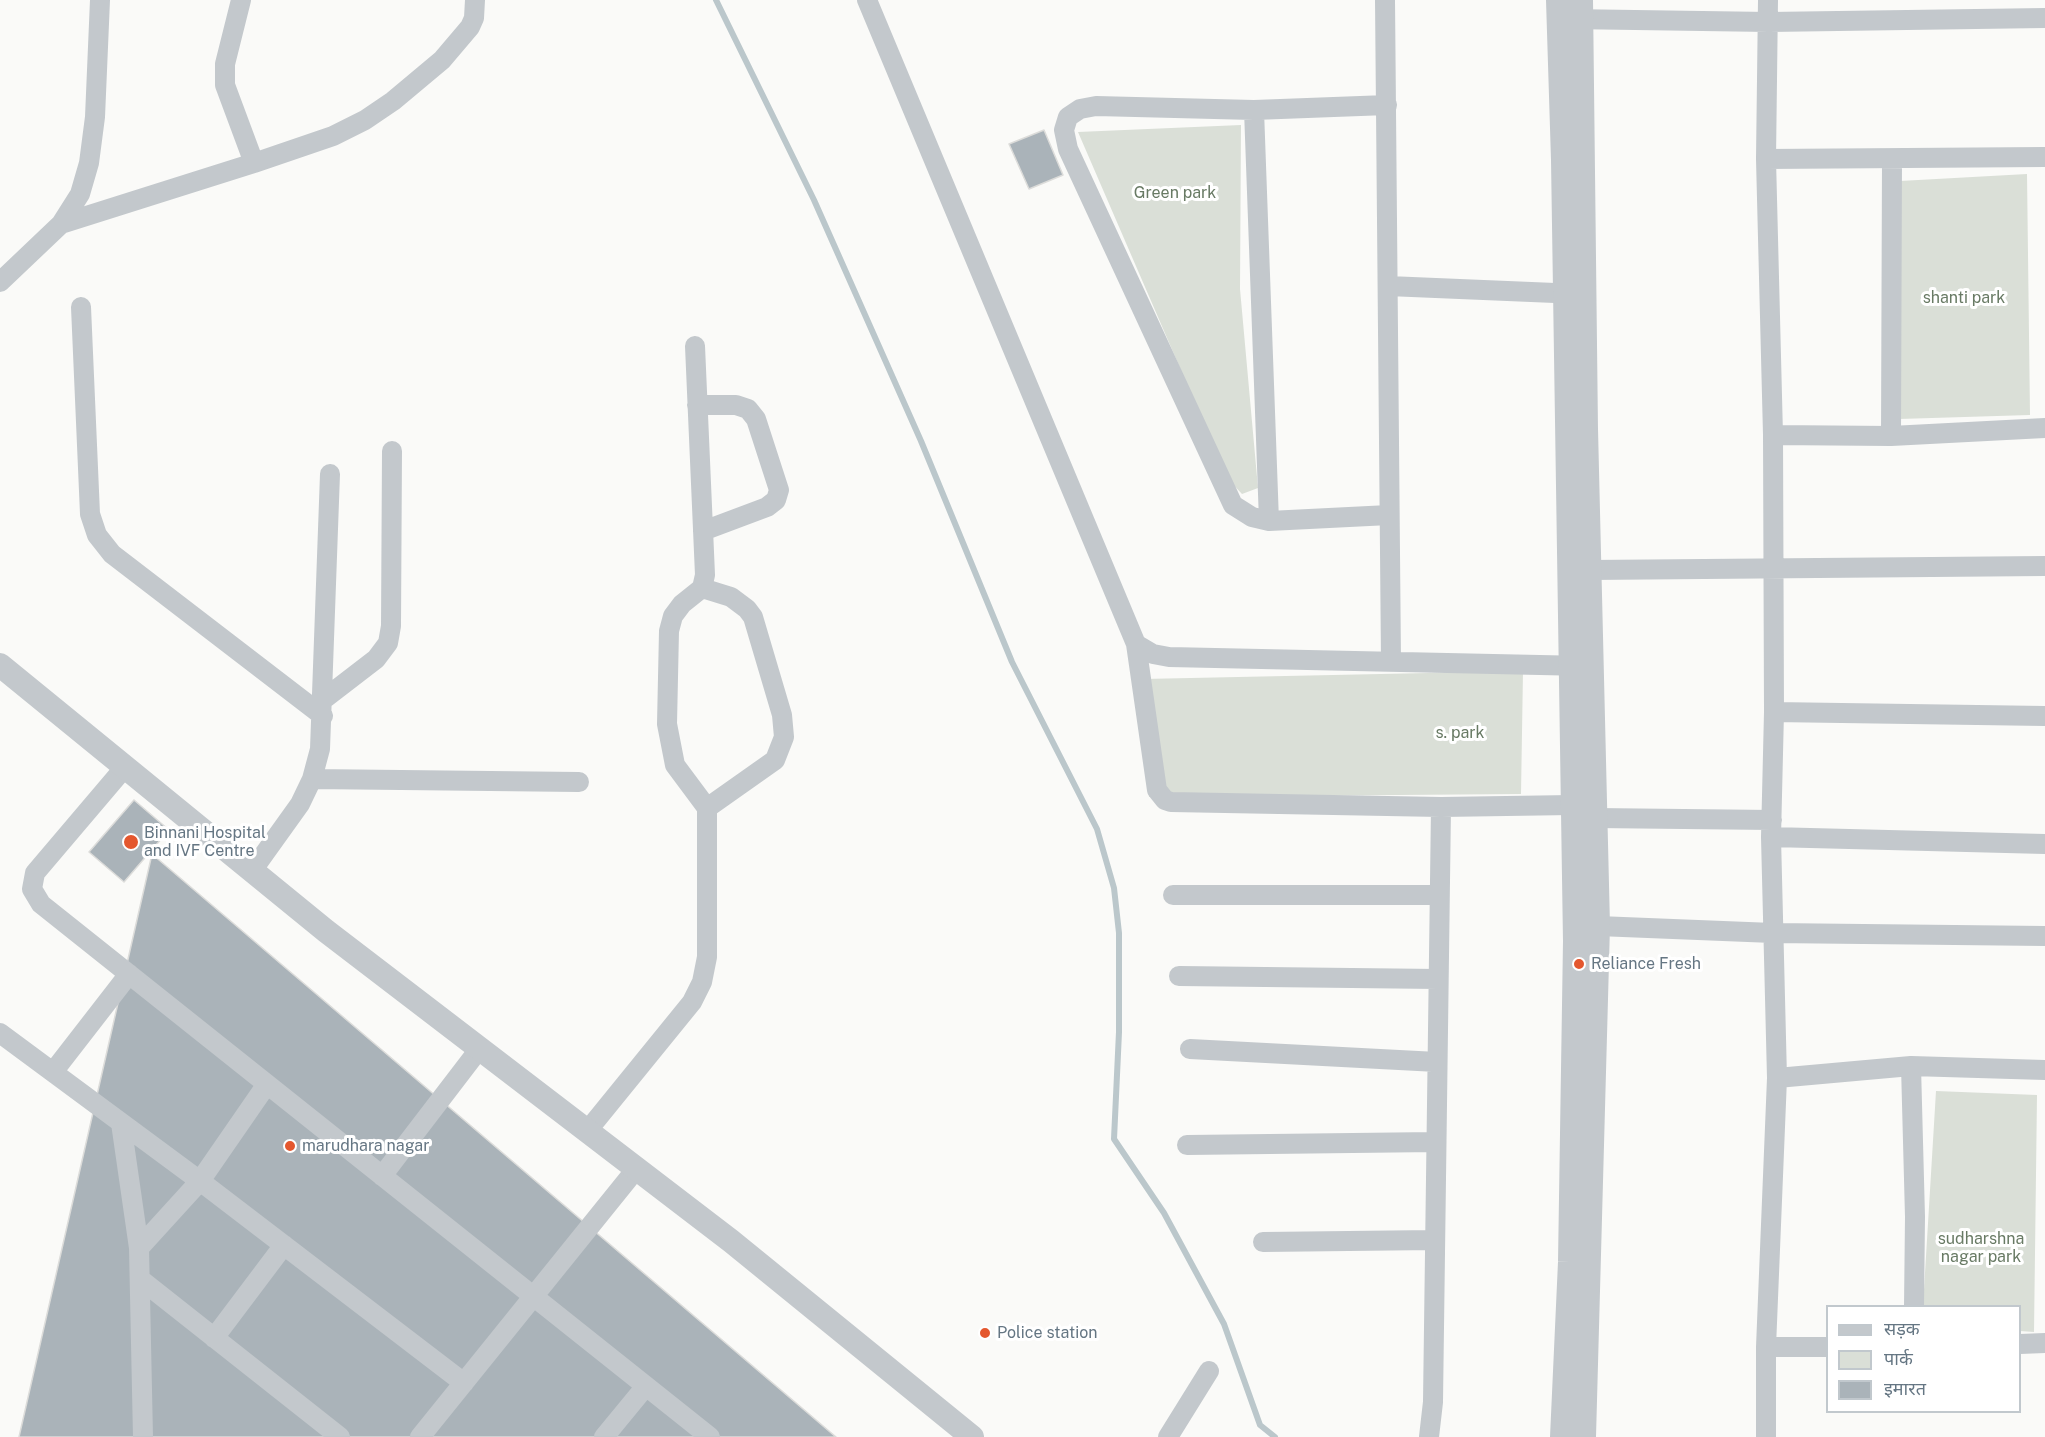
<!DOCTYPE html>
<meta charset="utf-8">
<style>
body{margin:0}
#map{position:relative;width:2045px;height:1437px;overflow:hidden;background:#fafaf8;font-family:"Public Sans","Noto Sans Devanagari",sans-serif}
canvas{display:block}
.legend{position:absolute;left:1826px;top:1305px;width:195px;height:108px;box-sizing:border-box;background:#fff;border:2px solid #c1c8cd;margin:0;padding:8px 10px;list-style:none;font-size:18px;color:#657683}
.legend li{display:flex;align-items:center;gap:12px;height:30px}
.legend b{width:30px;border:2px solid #c1c8cd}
</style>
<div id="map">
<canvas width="2045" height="1437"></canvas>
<ul class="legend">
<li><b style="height:8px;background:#c3c8cc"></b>सड़क</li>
<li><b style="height:16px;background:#dadfd7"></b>पार्क</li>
<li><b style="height:16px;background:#aab3b9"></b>इमारत</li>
</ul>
</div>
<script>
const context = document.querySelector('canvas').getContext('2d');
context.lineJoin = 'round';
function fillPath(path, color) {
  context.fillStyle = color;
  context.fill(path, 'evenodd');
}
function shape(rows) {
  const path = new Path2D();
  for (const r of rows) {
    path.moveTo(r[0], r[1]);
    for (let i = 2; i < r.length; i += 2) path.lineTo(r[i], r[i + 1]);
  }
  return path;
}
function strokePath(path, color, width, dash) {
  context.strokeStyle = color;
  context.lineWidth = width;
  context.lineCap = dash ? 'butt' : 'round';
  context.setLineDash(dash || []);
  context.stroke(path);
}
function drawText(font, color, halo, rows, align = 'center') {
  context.font = font + ' "Public Sans",sans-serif';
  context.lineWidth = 6;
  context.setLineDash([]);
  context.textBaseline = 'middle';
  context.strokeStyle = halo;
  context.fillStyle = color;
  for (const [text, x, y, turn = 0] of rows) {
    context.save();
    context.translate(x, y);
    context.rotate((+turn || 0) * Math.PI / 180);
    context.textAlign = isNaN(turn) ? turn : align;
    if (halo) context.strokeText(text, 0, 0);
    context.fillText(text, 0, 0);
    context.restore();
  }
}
fillPath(shape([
 [1241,125,1240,289,1258,488,1242,494,1228,479,1078,132],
 [2027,174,2030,415,1899,419,1900,181],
 [1523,671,1521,794,1149,797,1143,679],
 [1936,1091,2037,1095,2034,1332,2020,1331,2020,1306,1923,1306]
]), '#dadfd7');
strokePath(shape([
 [716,0,814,200,921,441,1012,662,1097,829,1114,888,1119,933,1119,1032,1114,1139,1164,1213,1224,1324,1260,1425,1275,1437]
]), '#bbc7cb', 6);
const building = shape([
 [1044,130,1063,175,1029,189,1009,144,1044,130],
 [134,800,169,830,124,882,89,852,134,800],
 [152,854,836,1437,19,1437,152,854]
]);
fillPath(building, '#aab3b9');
strokePath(building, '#dcdcda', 1.5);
strokePath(shape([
 [241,0,225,64,225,85,254,163],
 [867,0,1136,644,1153,654,1169,657,1586,666],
 [1385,0,1391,661],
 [1568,19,1769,22,2045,18],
 [1387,105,1254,110,1096,106,1080,109,1068,117,1064,130,1068,149,1233,505,1252,517,1269,521,1389,515],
 [1254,110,1269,521],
 [1766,159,2045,157],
 [61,224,254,163,333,136,365,120,393,101,442,60,470,27,474,18,475,0],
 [0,282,61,224,80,194,89,163,95,117,100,0],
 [1388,286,1579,294],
 [81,307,90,514,97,535,112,554,323,716],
 [697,405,736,405,748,409,756,419,779,490,776,500,767,507,703,531],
 [1773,435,1891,436,2045,428],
 [1891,436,1892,160],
 [1590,570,2045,566],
 [702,588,731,597,747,609,753,617,782,715,784,737,775,760,707,808],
 [1136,644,1157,790,1165,800,1171,802,1441,807,1572,805],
 [324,699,376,659,388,643,391,626,392,451],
 [1774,712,2045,716],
 [125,767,35,873,32,889,41,904,710,1437],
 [312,779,579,782],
 [1595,818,1772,820],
 [1771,837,2045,844],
 [252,871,300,804,312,779,320,749,330,474],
 [1173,895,1439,895],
 [1598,926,1773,933,2045,936],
 [1179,976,1438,979],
 [0,1033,200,1181,464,1383],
 [1190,1049,1437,1062],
 [1911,1066,1915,1217,1914,1306],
 [53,1072,129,974],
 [1777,1078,1911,1066,2045,1070],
 [121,1123,139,1248,143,1437],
 [588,1130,692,1002,702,982,707,957,707,808,675,765,667,724,669,631,673,616,682,604,702,588,705,575,695,346],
 [1187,1145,1435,1142],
 [382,1176,480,1048],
 [1263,1242,1434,1240],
 [139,1248,200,1181,267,1084],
 [140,1279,340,1437],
 [214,1338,284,1245],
 [2020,1344,2045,1343],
 [1766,1347,1828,1347],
 [420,1437,637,1168],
 [604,1437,646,1386],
 [1168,1437,1209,1371],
 [1429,1437,1433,1402,1441,807],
 [1766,1437,1766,1347,1777,1078,1771,837,1774,712,1773,435,1766,159,1768,0]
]), '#c3c8cc', 20);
strokePath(shape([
 [1558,0,1563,160,1575,941,1570,1262,1562,1437],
 [1581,0,1586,429,1598,926,1584,1437],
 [0,665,326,931,731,1241,972,1437]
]), '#c3c8cc', 24);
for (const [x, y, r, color] of [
 [131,842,8,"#e4572e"],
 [1579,964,6,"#e4572e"],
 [290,1146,6,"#e4572e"],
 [985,1333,6,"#e4572e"]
]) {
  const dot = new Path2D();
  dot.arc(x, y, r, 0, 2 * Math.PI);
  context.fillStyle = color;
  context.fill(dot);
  strokePath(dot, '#fff', 2);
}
drawText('16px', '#687a64', '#fff', [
 ["Green park",1175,193],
 ["shanti park",1964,298],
 ["s. park",1460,733],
 ["sudharshna",1981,1239],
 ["nagar park",1981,1257]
]);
drawText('16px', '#657683', '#fff', [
 ["Binnani Hospital",144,833],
 ["and IVF Centre",144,851],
 ["Reliance Fresh",1591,964],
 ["marudhara nagar",302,1146],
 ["Police station",997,1333]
], 'left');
</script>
